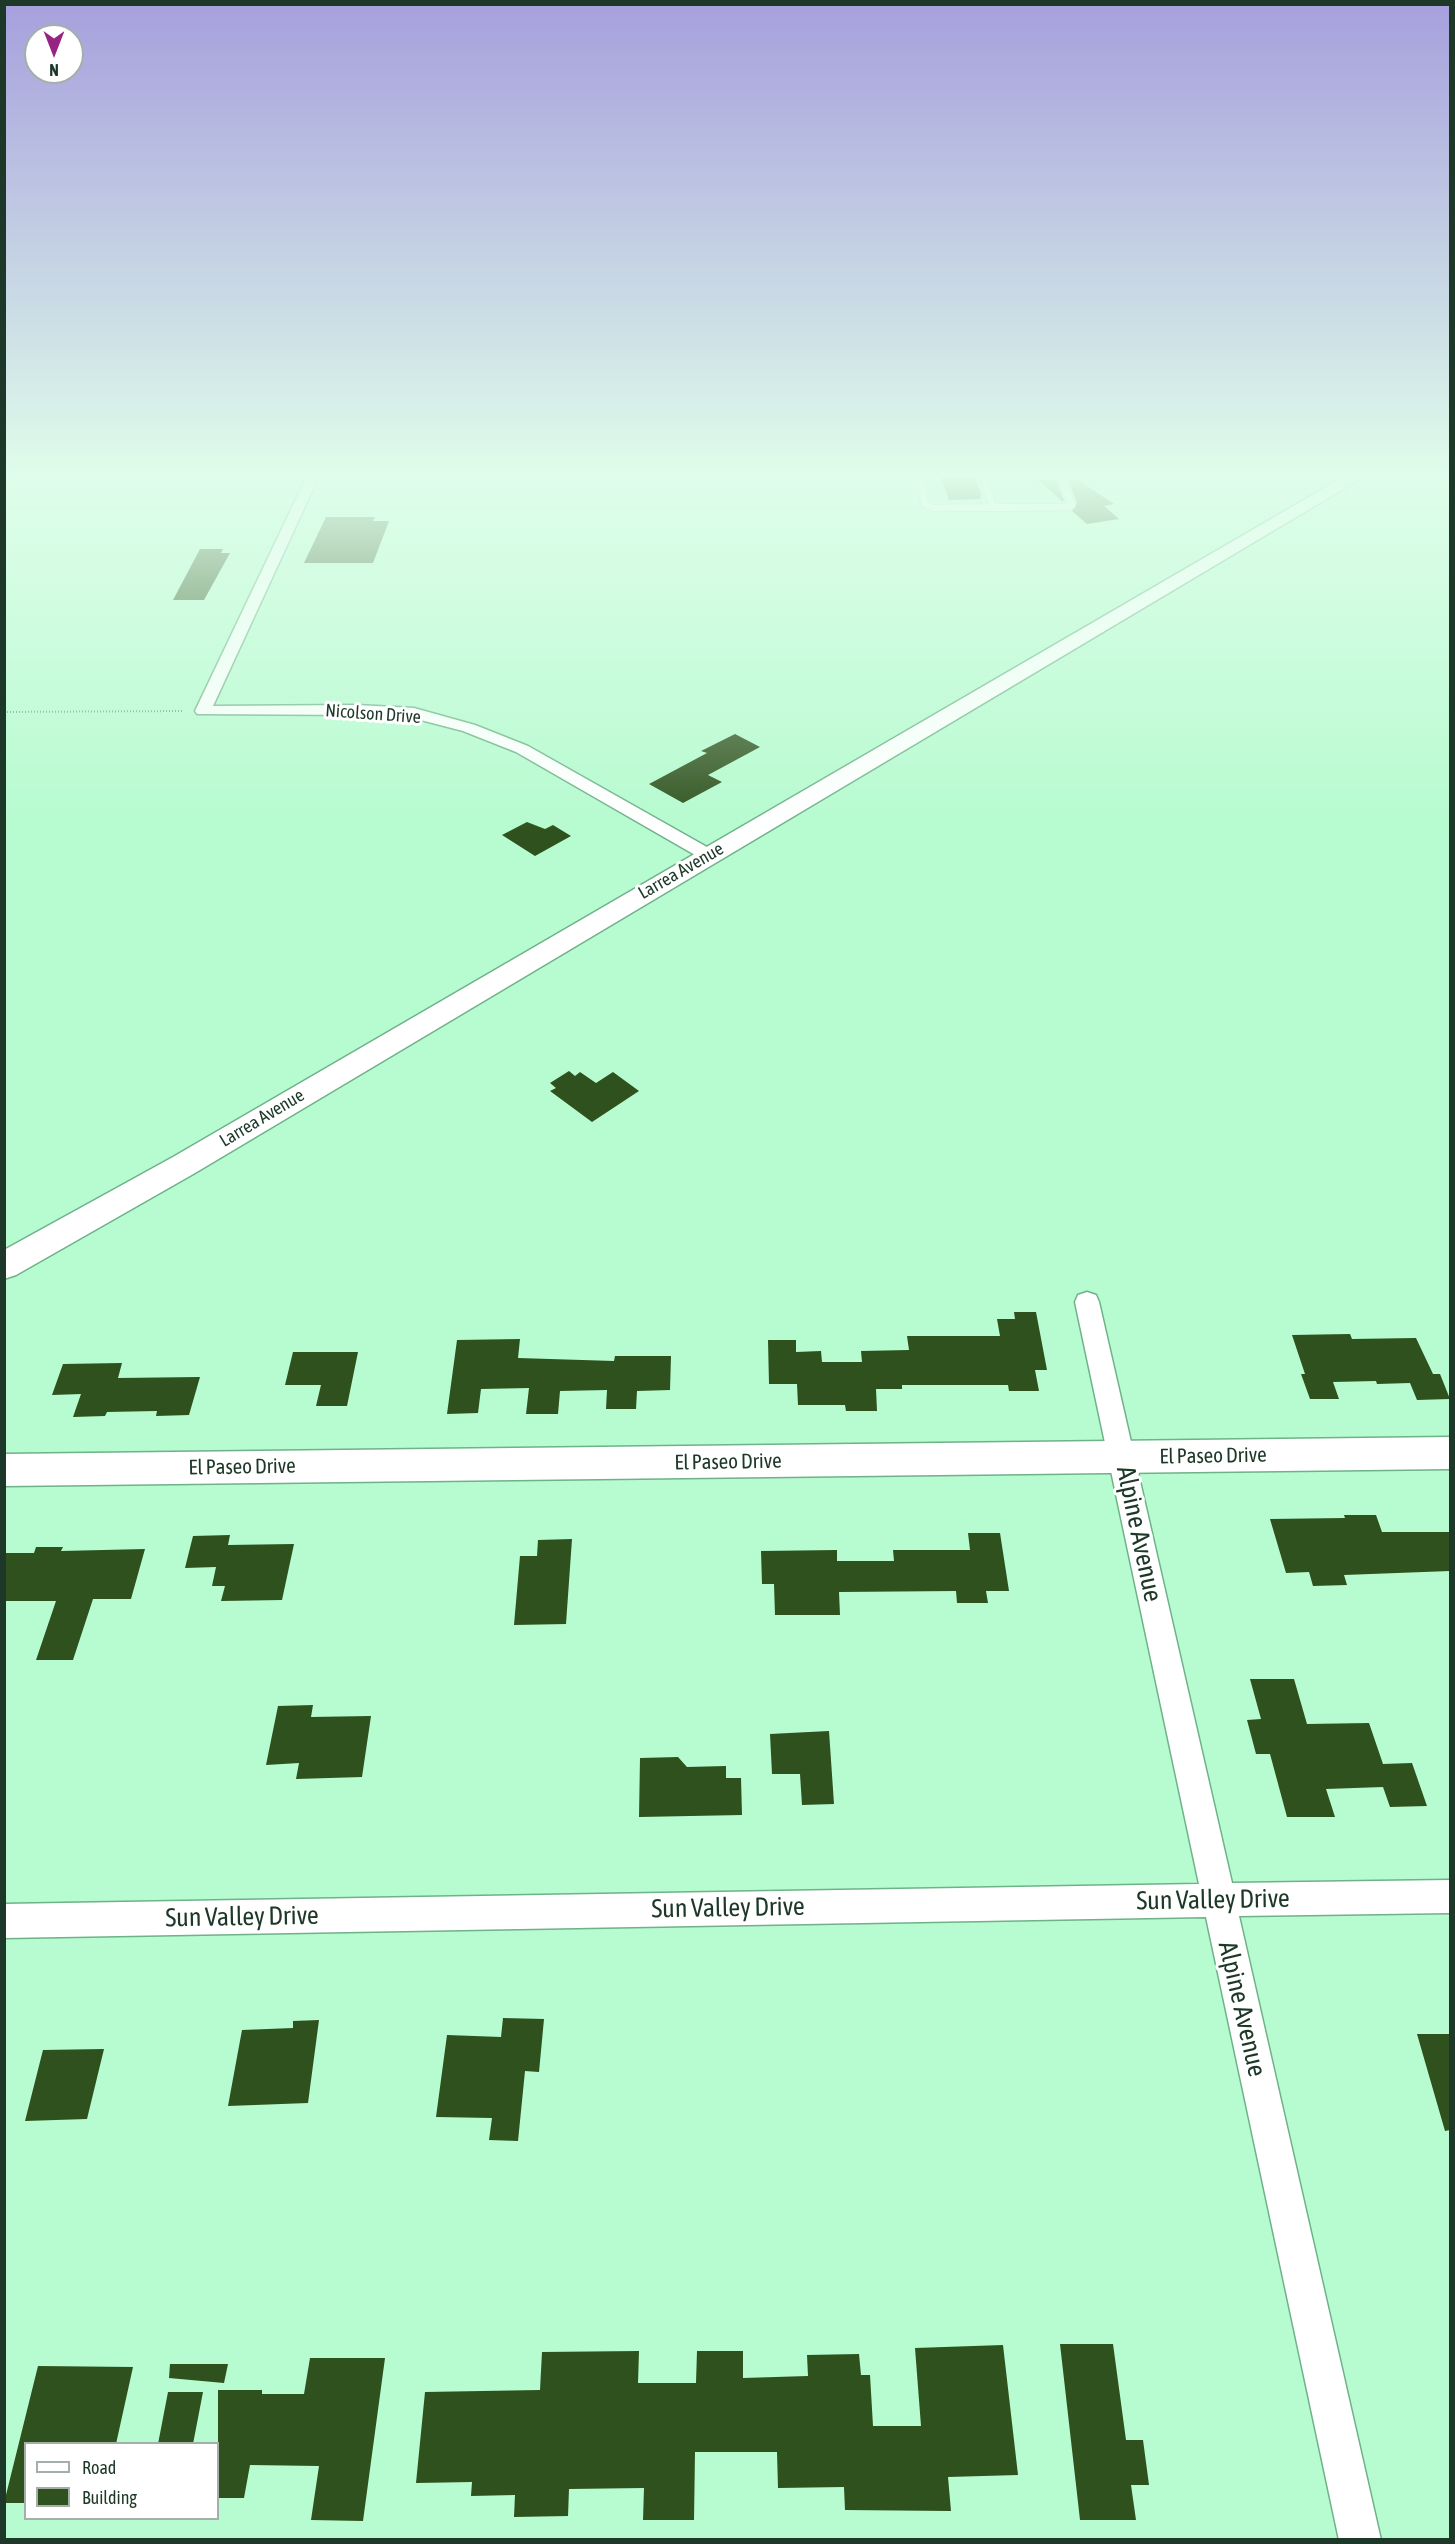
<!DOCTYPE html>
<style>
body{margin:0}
#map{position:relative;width:1455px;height:2544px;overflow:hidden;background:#b7fbd0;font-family:"Asap Condensed",sans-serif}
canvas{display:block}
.frame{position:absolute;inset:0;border:6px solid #1d3828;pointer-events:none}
.legend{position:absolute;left:24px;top:2442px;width:195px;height:78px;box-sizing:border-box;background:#fff;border:2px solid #a5afa9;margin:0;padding:8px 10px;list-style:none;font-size:18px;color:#1d3828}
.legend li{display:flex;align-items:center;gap:12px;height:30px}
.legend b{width:30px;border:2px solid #a5afa9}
.north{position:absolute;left:24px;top:24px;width:60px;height:60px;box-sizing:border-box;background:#fff;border:2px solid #a5afa9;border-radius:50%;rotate:180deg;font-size:16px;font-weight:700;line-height:24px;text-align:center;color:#1d3828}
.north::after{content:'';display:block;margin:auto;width:21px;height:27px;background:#972482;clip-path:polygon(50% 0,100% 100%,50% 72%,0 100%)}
</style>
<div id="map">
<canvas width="1455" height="2544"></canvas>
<div class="frame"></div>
<ul class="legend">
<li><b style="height:8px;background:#fff"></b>Road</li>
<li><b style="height:16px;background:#2e511d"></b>Building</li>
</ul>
<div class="north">N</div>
</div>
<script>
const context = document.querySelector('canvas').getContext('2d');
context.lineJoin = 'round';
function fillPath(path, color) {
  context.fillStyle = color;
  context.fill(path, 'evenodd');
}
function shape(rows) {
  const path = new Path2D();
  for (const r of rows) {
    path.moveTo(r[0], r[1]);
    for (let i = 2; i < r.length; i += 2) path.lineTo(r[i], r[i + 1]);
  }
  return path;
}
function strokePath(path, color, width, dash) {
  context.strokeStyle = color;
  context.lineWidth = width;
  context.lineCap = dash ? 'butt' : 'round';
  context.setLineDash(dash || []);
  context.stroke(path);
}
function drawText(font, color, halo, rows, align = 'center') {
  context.font = font + ' "Asap Condensed",sans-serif';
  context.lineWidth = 6;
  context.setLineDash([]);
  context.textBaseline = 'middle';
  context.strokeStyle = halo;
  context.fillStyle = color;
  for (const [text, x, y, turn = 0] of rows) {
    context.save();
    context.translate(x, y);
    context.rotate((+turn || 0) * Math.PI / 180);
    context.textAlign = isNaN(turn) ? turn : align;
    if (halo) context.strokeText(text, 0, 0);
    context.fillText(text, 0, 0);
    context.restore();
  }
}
fillPath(shape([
 [941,478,975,478,982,496,980,496,981,499,949,500],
 [1038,480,1056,480,1064,501,1062,501],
 [1068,480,1078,480,1114,504,1104,506,1119,519,1087,524,1072,511,1077,503],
 [326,517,375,517,373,521,389,521,373,563,304,563],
 [200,549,223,549,221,553,230,553,204,600,173,600],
 [735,734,760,747,708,775,722,782,683,803,649,784,707,753,701,751],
 [527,822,545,829,553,825,571,836,535,856,502,835],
 [569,1071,575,1076,580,1072,596,1083,613,1072,639,1091,592,1122,550,1091,556,1088,550,1083],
 [1014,1312,1036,1312,1047,1370,1035,1370,1039,1391,1009,1391,1008,1385,902,1385,902,1389,876,1389,877,1411,846,1411,845,1405,798,1405,797,1384,769,1384,768,1340,796,1340,796,1352,821,1351,822,1362,862,1362,861,1351,909,1350,907,1336,1000,1336,997,1319,1015,1319],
 [1350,1334,1352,1339,1416,1338,1433,1374,1440,1374,1450,1399,1417,1400,1410,1383,1377,1384,1376,1381,1333,1382,1339,1399,1310,1399,1301,1374,1305,1374,1292,1335],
 [520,1339,518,1358,614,1361,615,1356,671,1356,670,1390,637,1391,636,1409,606,1409,607,1390,560,1391,558,1414,526,1414,529,1388,481,1389,478,1413,447,1414,457,1340],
 [293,1352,358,1352,347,1406,316,1406,321,1385,285,1385],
 [122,1363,118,1378,200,1377,189,1415,156,1416,157,1411,107,1412,105,1416,73,1417,81,1394,52,1395,63,1364],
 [1344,1515,1376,1515,1382,1532,1450,1532,1450,1571,1344,1575,1347,1585,1313,1586,1309,1572,1286,1573,1270,1519,1345,1518],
 [968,1533,1000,1533,1009,1591,986,1591,988,1603,957,1603,956,1591,839,1592,840,1615,775,1615,774,1584,762,1584,761,1551,837,1550,837,1561,894,1561,893,1550,970,1550],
 [230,1535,228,1545,294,1544,282,1600,221,1601,225,1586,212,1586,216,1567,185,1568,193,1536],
 [572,1539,566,1624,514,1625,520,1556,537,1556,538,1540],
 [36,1547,63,1547,61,1551,145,1549,131,1599,93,1599,73,1660,36,1660,56,1601,4,1601,4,1553,34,1553],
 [1250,1679,1294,1679,1307,1724,1369,1723,1383,1764,1412,1763,1427,1806,1390,1807,1383,1787,1326,1789,1335,1817,1287,1817,1270,1754,1256,1754,1247,1720,1261,1719],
 [313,1705,311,1717,371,1716,362,1777,296,1779,299,1763,266,1765,278,1706],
 [829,1731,834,1804,802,1805,800,1774,772,1774,770,1734],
 [678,1757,687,1767,726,1766,726,1778,741,1778,742,1815,639,1817,640,1758],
 [503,2018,544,2019,539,2072,525,2071,518,2141,489,2140,492,2118,436,2117,447,2035,501,2037],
 [319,2020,308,2103,228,2106,242,2030,293,2028,293,2021],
 [1417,2034,1450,2034,1450,2130,1445,2131],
 [104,2049,87,2119,25,2121,43,2050],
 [1060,2344,1113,2344,1126,2440,1143,2440,1149,2485,1131,2485,1136,2520,1080,2520],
 [1003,2345,1018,2475,948,2477,951,2511,845,2510,844,2487,778,2488,777,2452,695,2452,694,2520,643,2520,644,2488,569,2489,568,2516,514,2517,515,2495,471,2496,472,2482,416,2483,425,2392,540,2390,542,2352,639,2351,638,2383,696,2383,697,2351,743,2351,743,2378,808,2376,807,2355,859,2354,861,2375,870,2375,873,2426,921,2426,915,2348],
 [310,2358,385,2358,363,2521,311,2520,319,2466,250,2465,244,2498,218,2498,218,2390,262,2390,262,2394,304,2394],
 [170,2364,228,2364,224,2383,169,2378],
 [38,2366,133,2367,116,2444,26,2444,26,2503,4,2503],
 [168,2392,203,2392,193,2444,158,2444]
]), '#2e511d');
const lane = shape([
 [921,476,924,503,933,508,1068,507,1072,505,1060,476],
 [983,476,993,508]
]);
const street = shape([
 [307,476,319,476,213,706,357,705,414,708,475,725,528,746,714,851,717,855,714,859,702,859,516,752,463,731,413,718,357,715,197,714,195,711,307,476],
 [1087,1292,1096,1295,1099,1302,1232,1883,1450,1880,1450,1913,1239,1916,1381,2540,1339,2540,1206,1917,4,1938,4,1904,1199,1884,1075,1302,1078,1295,1087,1292]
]);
const secondary = shape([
 [1345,476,1365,476,195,1173,16,1275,4,1279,4,1250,173,1157,1345,476],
 [1450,1437,1450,1469,4,1486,4,1454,1450,1437]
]);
strokePath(lane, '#6fb189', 8);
strokePath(street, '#6fb189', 3);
strokePath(secondary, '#6fb189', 3);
strokePath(shape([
 [4,712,184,711]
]), '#71a284', 2, [1, 2]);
strokePath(lane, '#fff', 7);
fillPath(street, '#fff');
fillPath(secondary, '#fff');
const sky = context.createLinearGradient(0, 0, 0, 832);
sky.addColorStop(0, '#a69fdd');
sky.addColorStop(0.57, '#dffdea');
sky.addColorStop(1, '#dffdea00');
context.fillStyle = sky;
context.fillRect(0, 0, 1455, 832);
drawText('18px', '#1d3828', '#fff', [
 ["Nicolson Drive",373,714,4],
 ["Larrea Avenue",681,871,-30],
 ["Larrea Avenue",262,1118,-31]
]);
drawText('21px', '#1d3828', '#fff', [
 ["El Paseo Drive",1213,1456,-1],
 ["El Paseo Drive",728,1462,-1],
 ["El Paseo Drive",242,1467,-1]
]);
drawText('26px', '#1d3828', '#fff', [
 ["Alpine Avenue",1139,1534,78],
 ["Sun Valley Drive",1213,1900,-1],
 ["Sun Valley Drive",728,1908,-1],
 ["Sun Valley Drive",242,1917,-1],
 ["Alpine Avenue",1242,2009,77]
]);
</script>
